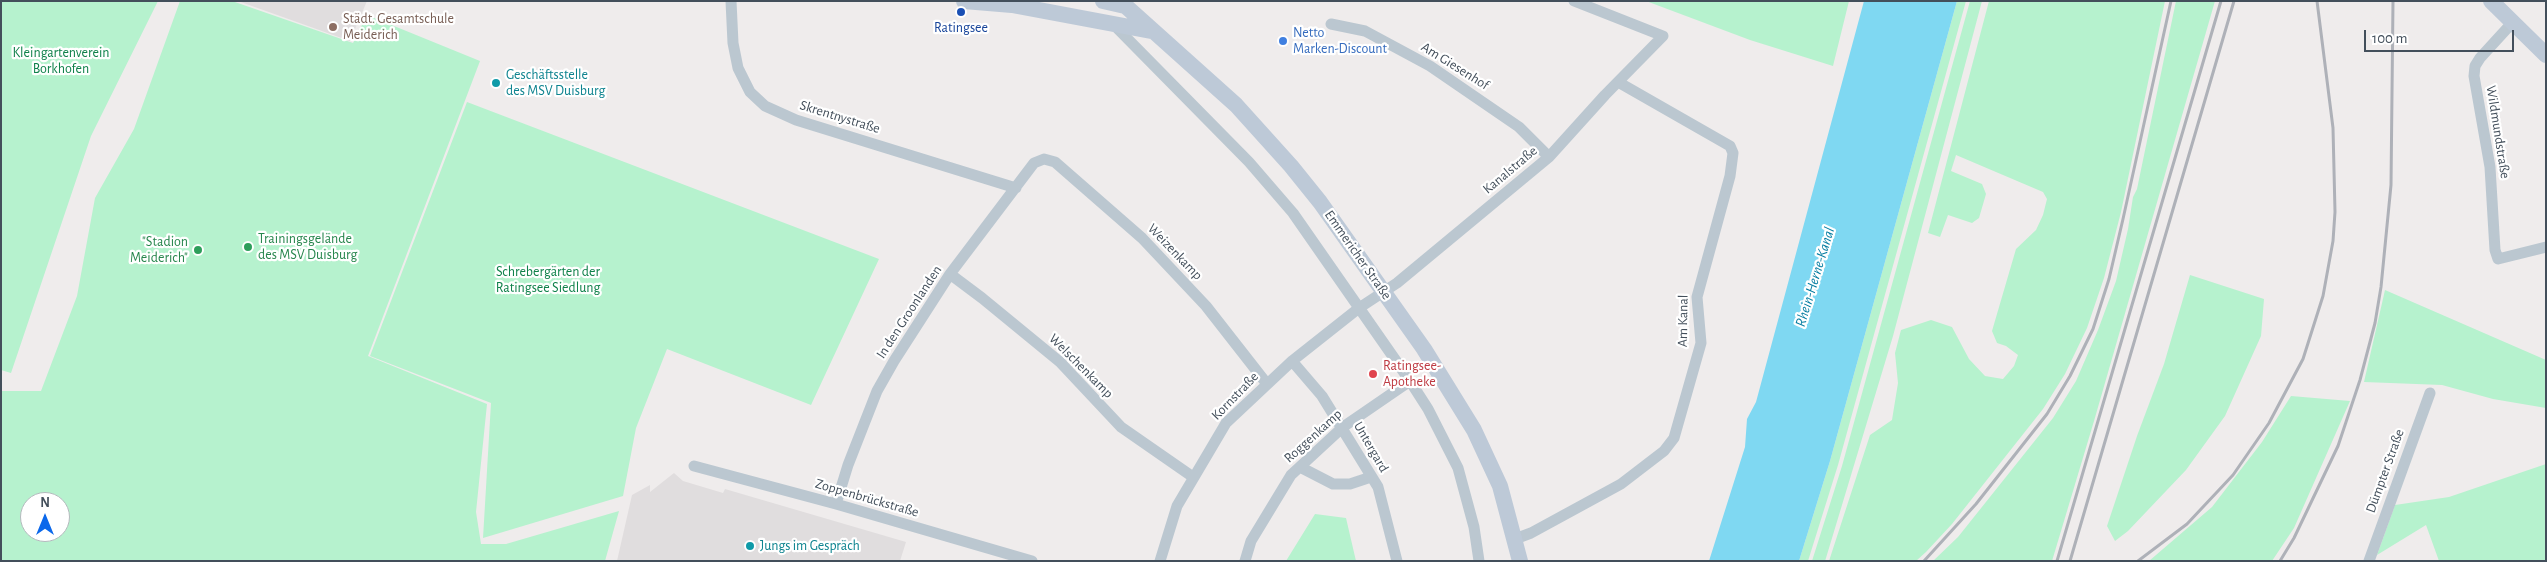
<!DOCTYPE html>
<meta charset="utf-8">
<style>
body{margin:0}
#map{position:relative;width:2547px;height:562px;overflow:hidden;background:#efecec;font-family:"Alegreya Sans",sans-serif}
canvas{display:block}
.frame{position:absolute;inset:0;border:2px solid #434f5b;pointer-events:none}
.north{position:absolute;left:20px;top:492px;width:50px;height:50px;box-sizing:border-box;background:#fff;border:1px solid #b4b9bd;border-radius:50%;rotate:0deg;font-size:14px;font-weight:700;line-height:20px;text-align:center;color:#434f5b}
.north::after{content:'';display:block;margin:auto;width:18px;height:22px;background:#0b68eb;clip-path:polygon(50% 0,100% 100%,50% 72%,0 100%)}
.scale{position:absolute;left:2364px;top:30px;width:150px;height:22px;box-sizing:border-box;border:2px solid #434f5b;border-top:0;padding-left:6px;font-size:15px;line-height:18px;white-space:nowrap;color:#434f5b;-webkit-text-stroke:4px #fff;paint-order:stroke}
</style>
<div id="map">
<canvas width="2547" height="562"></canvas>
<div class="frame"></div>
<div class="north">N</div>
<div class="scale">100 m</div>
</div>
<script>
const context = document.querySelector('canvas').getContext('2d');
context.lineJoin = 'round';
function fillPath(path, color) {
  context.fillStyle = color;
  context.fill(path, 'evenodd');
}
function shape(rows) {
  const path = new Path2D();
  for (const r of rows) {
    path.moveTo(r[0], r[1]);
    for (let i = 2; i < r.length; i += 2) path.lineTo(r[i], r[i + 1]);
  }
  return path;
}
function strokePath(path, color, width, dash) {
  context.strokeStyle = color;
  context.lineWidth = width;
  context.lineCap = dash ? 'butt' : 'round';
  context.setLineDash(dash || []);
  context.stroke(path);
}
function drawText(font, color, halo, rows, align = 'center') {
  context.font = font + ' "Alegreya Sans",sans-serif';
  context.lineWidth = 4.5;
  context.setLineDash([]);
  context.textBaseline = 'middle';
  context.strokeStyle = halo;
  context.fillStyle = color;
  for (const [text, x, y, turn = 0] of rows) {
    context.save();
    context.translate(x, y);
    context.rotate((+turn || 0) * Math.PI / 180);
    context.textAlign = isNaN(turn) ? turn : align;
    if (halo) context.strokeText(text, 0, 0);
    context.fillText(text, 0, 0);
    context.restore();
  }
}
fillPath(shape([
 [238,1,367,1,350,41],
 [674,473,683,481,723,493,725,489,906,542,900,561,617,561,632,495,650,485,650,492]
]), '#e0ddde');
fillPath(shape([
 [1,1,158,1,91,136,11,373,1,370],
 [180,1,232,1,353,43,367,15,480,61,368,356,487,404,476,512,481,544,506,544,619,511,605,561,1,561,1,391,41,391,77,296,95,198,134,129],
 [30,502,60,502,60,532,30,532],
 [1646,1,1849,1,1833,66,1750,40],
 [1957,1,1966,1,1838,465,1808,561,1799,561,1830,461],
 [1970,1,1982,1,1893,336,1826,558,1825,561,1812,561,1842,466],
 [1989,1,2165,1,2121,212,2104,278,2087,328,2065,374,2043,409,1952,524,1926,552,1916,561,1829,561,1870,435,1892,420,1898,383,1895,353,1901,330,1931,320,1952,327,1969,359,1985,376,2003,379,2014,366,2018,355,2006,346,1997,343,1992,331,2016,249,2036,230,2043,215,2047,199,2043,192,1956,155,1951,171,1982,184,1986,194,1979,218,1972,223,1948,215,1940,237,1928,233],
 [2176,1,2215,1,2094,421,2052,561,1933,561,1958,537,2053,418,2076,381,2098,330,2116,281,2128,229,2133,197,2137,189],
 [467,102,879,259,811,405,667,349,636,428,623,496,483,538,491,403,370,356],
 [2190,275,2264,299,2261,336,2225,416,2186,470,2128,531,2115,541,2107,526,2137,436,2164,364],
 [2385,290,2546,360,2546,408,2493,399,2442,385,2364,382],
 [2291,396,2350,401,2294,528,2272,561,2149,561,2212,507,2262,442],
 [2546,464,2546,561,2439,561,2426,525,2377,555,2395,505,2449,497],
 [1315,514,1346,518,1356,561,1286,561]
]), '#b6f2ce');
fillPath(shape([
 [1864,1,1957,1,1830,461,1799,561,1709,561,1745,447,1747,419,1756,402]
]), '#7fd8f2');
strokePath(shape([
 [731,1,733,43,738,68,750,92,765,106,796,120,1016,188],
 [2512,23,2480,58,2475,66,2474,76,2490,167,2495,250,2498,259,2546,247],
 [1113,24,1249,162,1293,213,1410,381,1428,409,1458,468,1474,527,1479,561],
 [1331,24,1365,31,1430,66,1519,127,1549,157],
 [950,274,982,298,1060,362,1121,427,1193,477],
 [1292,361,1322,396,1378,487,1397,561],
 [694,466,836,504,1032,561],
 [1300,467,1333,484,1350,484,1371,477],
 [836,504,848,465,877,391,894,361,950,274,1034,163,1044,159,1055,162,1063,169,1142,238,1206,306,1267,384],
 [1515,539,1531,533,1621,484,1664,451,1674,438,1701,343,1697,297,1730,176,1733,153,1730,146,1618,82],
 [1160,561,1177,506,1226,423,1292,361,1359,308,1397,283,1549,157,1605,95,1663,36,1574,1],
 [1245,561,1251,541,1291,475,1343,427,1410,381],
 [2369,561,2430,393]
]), '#bbc7d0', 11);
strokePath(shape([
 [964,1,1012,5,1151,31],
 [1103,1,1125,6],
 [1120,1,1236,105,1291,166,1320,202,1424,349,1474,430,1500,486,1520,561],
 [2491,1,2546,55]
]), '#bdc9d7', 16);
strokePath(shape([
 [1924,561,1976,504,2047,414,2070,376,2093,329,2109,279,2123,219,2171,1],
 [2057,561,2221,1],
 [2070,561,2234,1],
 [2138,561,2187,524,2233,475,2269,423,2303,359,2323,296,2333,241,2335,212,2333,128,2317,1],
 [2280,561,2294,538,2338,446,2360,380,2375,323,2381,287,2391,185,2393,1]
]), '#aeb1b8', 3);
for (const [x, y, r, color] of [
 [961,12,5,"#1a4fb4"],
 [333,27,5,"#8d6e63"],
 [1283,41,5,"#3f7fe0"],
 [496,83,5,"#0f9aa8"],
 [248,247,5,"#2e9e5b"],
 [198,250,5,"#2e9e5b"],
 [1373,374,5,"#e0444e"],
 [750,546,5,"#0f9aa8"]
]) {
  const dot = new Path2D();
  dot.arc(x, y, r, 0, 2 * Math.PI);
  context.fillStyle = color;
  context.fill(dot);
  strokePath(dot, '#fff', 2);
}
drawText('14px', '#785e54', '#fff', [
 ["Städt. Gesamtschule",343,19],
 ["Meiderich",343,35]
], 'left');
drawText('14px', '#164399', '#fff', [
 ["Ratingsee",961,28]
]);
drawText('14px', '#366cbe', '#fff', [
 ["Netto",1293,33],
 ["Marken-Discount",1293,49]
], 'left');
drawText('14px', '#0f814a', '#fff', [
 ["Kleingartenverein",61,53],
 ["Borkhofen",61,69],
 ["Schrebergärten der",548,272],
 ["Ratingsee Siedlung",548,288]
]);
drawText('14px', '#434f5b', '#fff', [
 ["Am Giesenhof",1455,66,32],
 ["Skrentnystraße",840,117,17],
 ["Wildmundstraße",2498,132,81],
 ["Kanalstraße",1510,170,-40],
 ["Weizenkamp",1175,252,46],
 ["Emmericher Straße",1358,255,55],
 ["In den Groonlanden",909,312,-57],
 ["Am Kanal",1683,321,-89],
 ["Welschenkamp",1081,366,45],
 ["Kornstraße",1235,396,-46],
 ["Roggenkamp",1313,436,-42],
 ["Untergard",1371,447,60],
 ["Dümpter Straße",2385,471,-70],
 ["Zoppenbrückstraße",867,498,16]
]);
drawText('14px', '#0d838f', '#fff', [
 ["Geschäftsstelle",506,75],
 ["des MSV Duisburg",506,91],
 ["Jungs im Gespräch",760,546]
], 'left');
drawText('14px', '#27864d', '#fff', [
 ["Trainingsgelände",258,239],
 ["des MSV Duisburg",258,255],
 ["\"Stadion",188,242,"right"],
 ["Meiderich\"",188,258,"right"]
], 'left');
drawText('14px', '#be3a42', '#fff', [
 ["Ratingsee-",1383,366],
 ["Apotheke",1383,382]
], 'left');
drawText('italic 15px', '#037ca0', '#fff', [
 ["Rhein-Herne-Kanal",1815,277,-73]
]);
</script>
